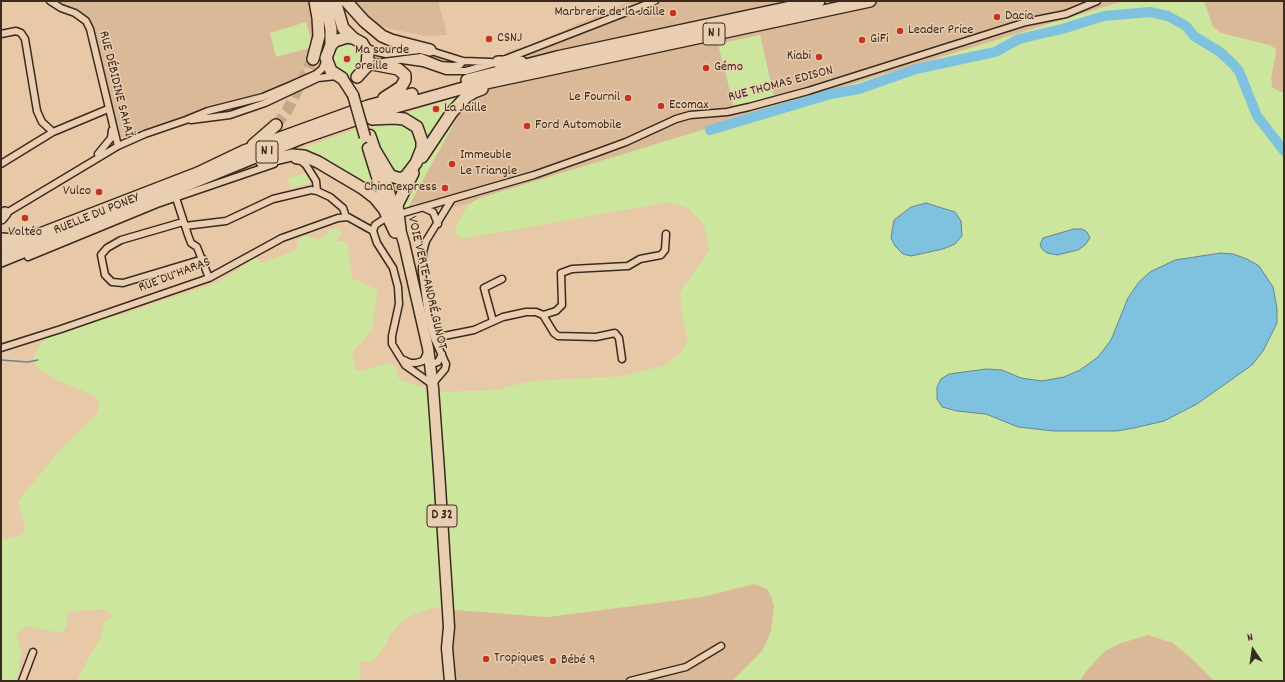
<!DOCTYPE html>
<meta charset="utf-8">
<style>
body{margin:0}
#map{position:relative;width:1285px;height:682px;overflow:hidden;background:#e7c8a7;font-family:Dekko,sans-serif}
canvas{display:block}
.frame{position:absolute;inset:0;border:2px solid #3b2a1e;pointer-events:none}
.north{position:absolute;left:1233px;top:630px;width:40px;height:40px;-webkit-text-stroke:3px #eaceb1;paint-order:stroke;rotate:347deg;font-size:11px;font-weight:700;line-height:16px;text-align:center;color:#3b2a1e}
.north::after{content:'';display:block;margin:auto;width:14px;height:18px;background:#3b2a1e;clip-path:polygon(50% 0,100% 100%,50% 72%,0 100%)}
</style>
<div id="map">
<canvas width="1285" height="682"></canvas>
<div class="frame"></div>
<div class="north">N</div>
</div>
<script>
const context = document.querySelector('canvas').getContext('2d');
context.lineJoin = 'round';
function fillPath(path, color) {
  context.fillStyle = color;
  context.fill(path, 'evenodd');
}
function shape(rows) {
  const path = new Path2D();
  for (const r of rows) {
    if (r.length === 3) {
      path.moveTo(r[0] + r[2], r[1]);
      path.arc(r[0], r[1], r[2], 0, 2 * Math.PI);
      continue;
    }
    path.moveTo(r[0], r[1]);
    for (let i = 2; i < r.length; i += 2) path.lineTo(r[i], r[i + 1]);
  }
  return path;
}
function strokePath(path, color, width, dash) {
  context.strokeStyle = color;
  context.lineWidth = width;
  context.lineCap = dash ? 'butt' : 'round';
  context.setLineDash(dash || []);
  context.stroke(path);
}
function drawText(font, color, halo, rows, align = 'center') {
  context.font = font + ' Dekko,sans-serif';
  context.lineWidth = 3;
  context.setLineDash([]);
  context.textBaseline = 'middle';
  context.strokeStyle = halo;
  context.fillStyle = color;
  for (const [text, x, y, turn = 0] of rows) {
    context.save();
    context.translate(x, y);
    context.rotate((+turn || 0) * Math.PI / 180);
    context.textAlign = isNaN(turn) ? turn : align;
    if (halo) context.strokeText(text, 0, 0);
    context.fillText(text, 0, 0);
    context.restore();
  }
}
fillPath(shape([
 [56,1,311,1,314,48,302,75,263,97,121,138,90,18],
 [351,1,438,1,447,35,428,36,390,29,374,23],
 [630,1,1124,1,480,198,469,204,403,216,459,114,474,92,508,51,530,45],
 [1204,1,1284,1,1284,93,1278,91,1272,87,1271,77,1276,53,1269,45,1221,33,1213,27],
 [754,584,767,589,771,596,774,605,771,631,763,650,732,681,447,681,443,609,547,617,702,597],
 [1148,635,1173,643,1189,656,1214,681,1080,681,1087,670,1105,651,1121,643]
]), '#d9b998');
fillPath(shape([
 [1124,1,1204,1,1213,27,1221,33,1269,45,1275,48,1276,53,1271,77,1272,87,1278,91,1284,93,1284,681,1214,681,1189,656,1173,643,1148,635,1121,643,1105,651,1087,670,1080,681,732,681,763,650,771,631,774,606,771,596,767,589,754,584,702,597,547,617,432,608,417,613,405,619,392,632,384,648,373,661,360,662,360,678,357,681,77,681,93,650,102,636,103,623,112,616,105,609,68,612,66,629,60,633,27,626,17,633,21,653,17,681,1,681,1,540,16,537,23,533,25,526,18,501,59,451,97,414,99,404,95,396,57,380,42,371,36,365,34,358,40,344,46,338,61,332,108,317,120,315,216,283,232,274,254,256,262,263,297,250,298,239,304,235,319,240,325,236,329,230,336,228,342,232,336,241,347,242,352,278,378,290,372,330,352,353,355,369,360,371,389,363,396,367,397,376,402,381,424,388,426,392,444,392,496,390,530,381,624,376,665,365,682,351,688,339,682,315,680,292,709,251,704,225,688,208,668,202,462,239,456,234,455,227,469,204,480,198],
 [1074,229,1089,235,1089,242,1078,250,1057,255,1048,235],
 [1207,254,1233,254,1247,259,1259,266,1265,275,1277,323,1263,351,1252,365,1197,404,1164,421,1134,428,1117,431,1054,431,1018,427,986,414,957,411,942,407,937,399,949,374,986,369,1002,370,1021,378,1042,381,1064,377,1080,370,1098,357,1111,340,1118,325,1175,260],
 [306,22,313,47,276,57,270,33],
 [760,35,774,96,734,107,718,44],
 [348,59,15],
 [474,92,459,114,399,224,373,167,365,138,375,135,372,124],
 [359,128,376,186,384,204,293,152],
 [306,173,311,183,290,188,288,178]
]), '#cce79d');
const water = shape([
 [926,203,955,212,961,221,962,236,955,244,943,249,911,256,903,254,895,246,891,238,894,220,911,207,926,203],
 [1074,229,1082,229,1087,232,1090,238,1085,245,1078,250,1057,255,1047,253,1042,249,1040,245,1043,238,1074,229],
 [1221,253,1233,254,1247,259,1259,266,1273,287,1277,308,1277,323,1263,351,1252,365,1197,404,1164,421,1134,428,1117,431,1054,431,1018,427,986,414,957,411,942,407,937,399,937,387,941,379,949,374,986,369,1002,370,1021,378,1042,381,1064,377,1080,370,1098,357,1111,340,1128,298,1139,282,1150,272,1175,260,1221,253]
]);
fillPath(water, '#7fc2e0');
strokePath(water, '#648592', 1);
strokePath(shape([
 [1,360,28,362,38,360]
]), '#648592', 1.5);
strokePath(shape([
 [710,130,831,94,859,89,916,69,995,52,1019,39,1062,29,1104,16,1150,12,1168,16,1186,26,1194,36,1220,52,1233,64,1239,71,1257,116,1284,151]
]), '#7fc2e0', 10);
strokePath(shape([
 [276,125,287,111,313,59]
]), '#c5a88c', 11, [11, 5.5]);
const minor = shape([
 [50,1,61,8,75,13,86,21,90,29,118,146],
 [1,34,16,31,21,33,25,39,37,111,42,122,53,132],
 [366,47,377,52,386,54,419,50],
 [428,50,463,61,491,62],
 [402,60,423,63,446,71,466,71,498,62,655,1],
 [383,62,421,57,441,65,453,66,460,65,463,61],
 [191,120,230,115,265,103,318,78,336,76],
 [98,154,111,138,112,130],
 [295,160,301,161,306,165,316,181,317,191],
 [1,164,53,132,108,109],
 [176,198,188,235,191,243,197,247,209,278],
 [424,208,433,212,438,224],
 [403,213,534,175,596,153,626,142,676,119,690,115,727,112,749,107,808,91,1026,22,1066,14,1097,1],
 [3,215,118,146,145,134,186,120,208,111,263,97,289,86,316,74,322,69,326,60],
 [183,222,121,240,107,248,101,255,105,275,112,282,123,283,203,259],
 [185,226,226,221,273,199,311,190,317,191,330,197,343,208,346,217],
 [373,231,377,243,393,268,398,287,399,304,392,336,392,344,405,365,429,382],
 [373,231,375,225,384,219],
 [28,257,157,204,274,164],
 [543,315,554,333,558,336,596,337,615,333,619,338,622,359],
 [493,321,484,288,502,279],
 [434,338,474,330,503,317,526,312,536,312,543,315,556,311,562,305,561,273,572,269,628,266,640,259,661,255,665,250,666,234],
 [1,348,61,329,209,278,282,238,338,218,348,217,373,231],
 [404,360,410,363,416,363,423,361,426,355],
 [430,360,435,363,438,362,442,354],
 [433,383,445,369,446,364,434,338,428,315,422,272,423,252,426,241,452,199],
 [22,681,33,652],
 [630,681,686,667,721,646]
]);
const primary = shape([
 [342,78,353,95],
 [370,135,385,178,404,243,428,348,433,388,439,471,449,627,447,648,450,681],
 [368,148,387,209]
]);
const trunk = shape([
 [325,1,331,29,331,45],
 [335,1,343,28,353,38],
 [346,1,364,21,382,36,391,40,430,50],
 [313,59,319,36,318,18,315,1],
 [498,62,521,62],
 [372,64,398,69,405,75,405,80,401,87,384,98],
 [342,78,331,71,326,58,331,45,335,41,347,37,353,38,362,43,368,53,367,66,357,77],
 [467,80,557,57,819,1],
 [372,119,394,118,404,119,417,127,422,141,422,148,416,163,406,176,401,179,391,176,388,172,376,152],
 [253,145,276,125],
 [422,157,452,112,466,97,474,92,482,89],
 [262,162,292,155,304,156,318,162,362,188,375,198,384,209,395,232],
 [1,218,5,213],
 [400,229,397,205,413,173],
 [1,239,18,240],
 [1,249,198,173,244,151,368,106,412,94],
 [1,261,302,138,378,112,467,87,870,1]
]);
strokePath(minor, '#3b2a1e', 9);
strokePath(primary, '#3b2a1e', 13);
strokePath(trunk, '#3b2a1e', 14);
strokePath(minor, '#eaceb1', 6);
strokePath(primary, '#eaceb1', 10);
strokePath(trunk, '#eaceb1', 11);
const primaryBridge = shape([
 [353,95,365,137]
]);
strokePath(primaryBridge, '#3b2a1e', 13, []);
strokePath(primaryBridge, '#eaceb1', 10);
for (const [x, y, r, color] of [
 [673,13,4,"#c8321e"],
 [997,17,4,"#c8321e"],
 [900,31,4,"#c8321e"],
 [489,39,4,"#c8321e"],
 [862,40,4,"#c8321e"],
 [819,57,4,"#c8321e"],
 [347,59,4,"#c8321e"],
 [706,68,4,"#c8321e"],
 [628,98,4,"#c8321e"],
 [661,106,4,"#c8321e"],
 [436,109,4,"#c8321e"],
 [527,126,4,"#c8321e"],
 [452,164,4,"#c8321e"],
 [445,188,4,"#c8321e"],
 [99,192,4,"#c8321e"],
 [25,218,4,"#c8321e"],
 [486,659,4,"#c8321e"],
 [553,661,4,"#c8321e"]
]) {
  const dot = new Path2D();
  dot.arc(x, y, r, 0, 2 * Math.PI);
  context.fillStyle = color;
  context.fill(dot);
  strokePath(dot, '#eaceb1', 1.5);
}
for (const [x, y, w] of [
 [714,34,22],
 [267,152,22],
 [442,516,30]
]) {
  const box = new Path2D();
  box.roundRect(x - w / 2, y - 11, w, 22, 3);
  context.fillStyle = '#eaceb1';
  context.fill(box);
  strokePath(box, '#3b2a1e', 1);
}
drawText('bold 13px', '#3b2a1e', null, [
 ["N 1",714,34],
 ["N 1",267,152],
 ["D 32",442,516]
]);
drawText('14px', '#3b2a1e', '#eaceb1', [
 ["Marbrerie de la Jaille",665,13,"right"],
 ["Dacia",1005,17],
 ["Leader Price",908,31],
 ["CSNJ",497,39],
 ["GiFi",870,40],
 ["Ma sourde",355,51],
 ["oreille",355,67],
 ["Kiabi",811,57,"right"],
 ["Gémo",714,68],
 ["Le Fournil",620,98,"right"],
 ["Ecomax",669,106],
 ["La Jaille",444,109],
 ["Ford Automobile",535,126],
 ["Immeuble",460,156],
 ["Le Triangle",460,172],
 ["China express",437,188,"right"],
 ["Vulco",91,192,"right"],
 ["Voltéo",25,233,"center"],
 ["Tropiques",494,659],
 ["Bébé 9",561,661]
], 'left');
drawText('14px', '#3b2a1e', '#eaceb1', [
 ["RUE DÉBIDINE SAHAÏ",115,84,76],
 ["RUE THOMAS EDISON",781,85,-15],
 ["RUELLE DU PONEY",97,215,-22],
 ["RUE DU HARAS",175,276,-21],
 ["VOIE VERTE ANDRÉ GUNOT",426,283,77]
]);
</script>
